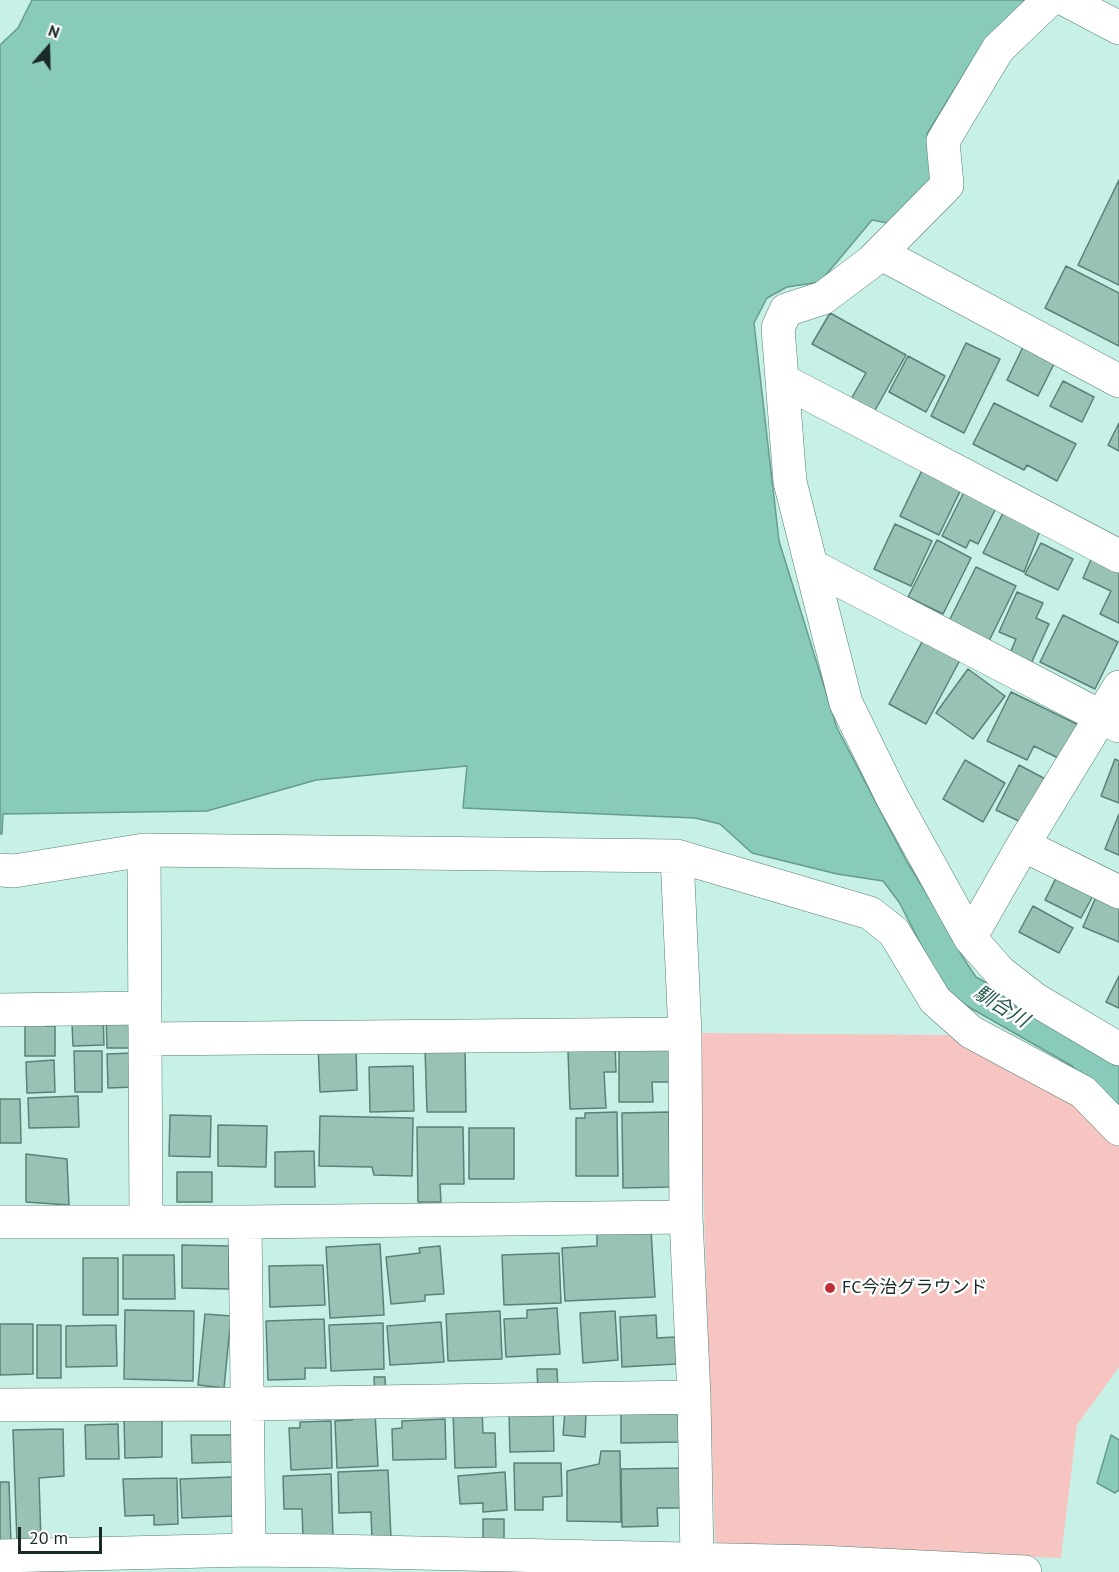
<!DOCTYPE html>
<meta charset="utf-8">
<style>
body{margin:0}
#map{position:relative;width:1119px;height:1572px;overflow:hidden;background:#c7f1e6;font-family:"PT Sans",sans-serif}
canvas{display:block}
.north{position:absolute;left:18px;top:18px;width:60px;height:60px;-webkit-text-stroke:4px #fff;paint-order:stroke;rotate:20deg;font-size:16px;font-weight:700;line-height:24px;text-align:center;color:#1a2a26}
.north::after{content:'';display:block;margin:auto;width:21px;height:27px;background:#1a2a26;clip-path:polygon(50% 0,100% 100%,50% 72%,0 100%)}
.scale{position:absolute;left:18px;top:1527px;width:84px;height:27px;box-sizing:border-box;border:3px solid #1a2a26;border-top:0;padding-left:8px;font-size:18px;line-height:21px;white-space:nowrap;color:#1a2a26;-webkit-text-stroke:4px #fff;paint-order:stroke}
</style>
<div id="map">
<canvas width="1119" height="1572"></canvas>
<div class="north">N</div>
<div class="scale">20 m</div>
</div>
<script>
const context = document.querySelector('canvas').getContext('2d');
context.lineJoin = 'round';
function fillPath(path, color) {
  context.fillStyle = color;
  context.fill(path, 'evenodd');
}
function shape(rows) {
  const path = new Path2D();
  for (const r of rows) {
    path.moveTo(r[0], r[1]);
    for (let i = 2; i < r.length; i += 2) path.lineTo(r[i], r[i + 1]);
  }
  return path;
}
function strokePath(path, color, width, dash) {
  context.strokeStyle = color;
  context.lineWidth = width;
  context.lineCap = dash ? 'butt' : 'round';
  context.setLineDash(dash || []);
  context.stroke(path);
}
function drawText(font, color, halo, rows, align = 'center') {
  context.font = font + ' "PT Sans","Noto Sans JP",sans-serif';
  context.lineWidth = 5;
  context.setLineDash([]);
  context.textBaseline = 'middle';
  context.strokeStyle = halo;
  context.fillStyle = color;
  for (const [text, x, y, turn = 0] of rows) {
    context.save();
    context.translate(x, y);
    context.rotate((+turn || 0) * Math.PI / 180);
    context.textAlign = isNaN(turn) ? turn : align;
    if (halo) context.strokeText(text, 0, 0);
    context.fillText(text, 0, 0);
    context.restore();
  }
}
fillPath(shape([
 [698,1033,948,1035,1077,1099,1119,1147,1119,1367,1077,1425,1061,1558,728,1546,715,1541]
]), '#f7c5c1');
const water = shape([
 [32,0,1033,0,970,64,927,134,934,180,893,224,872,220,820,282,787,287,767,298,754,323,779,541,837,728,907,862,940,915,962,956,976,977,996,988,1012,1005,1119,1064,1119,1109,1072,1066,953,998,932,966,899,902,883,881,837,874,752,853,720,824,695,818,463,808,467,766,316,780,207,811,3,814,2,834,0,834,0,45,18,28,32,0],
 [1111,1435,1119,1440,1119,1490,1115,1493,1097,1483,1111,1435]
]);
fillPath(water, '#88cbba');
strokePath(water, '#679b8e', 1.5);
const building = shape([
 [1119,180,1119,285,1078,265,1119,180],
 [1066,266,1119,293,1119,346,1045,308,1066,266],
 [830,313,906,355,874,412,851,399,866,373,812,344,830,313],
 [966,343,1000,359,964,433,931,416,966,343],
 [1023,347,1055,362,1038,396,1007,380,1023,347],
 [908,356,945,376,926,412,889,392,908,356],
 [1063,381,1094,397,1082,422,1050,406,1063,381],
 [994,403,1076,444,1057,481,1027,465,1024,470,973,444,994,403],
 [1119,423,1119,451,1108,445,1119,423],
 [925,464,964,483,939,535,900,516,925,464],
 [965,490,997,506,978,544,970,540,966,548,942,536,965,490],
 [1004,511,1040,531,1024,572,983,553,1004,511],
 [895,524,932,541,911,586,874,569,895,524],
 [937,540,971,558,943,614,908,597,937,540],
 [1041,543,1073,559,1058,590,1025,574,1041,543],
 [1093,555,1119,567,1119,623,1100,614,1111,591,1083,578,1093,555],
 [976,567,1016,586,987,645,947,625,976,567],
 [1017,592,1043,603,1036,618,1049,624,1029,668,1008,658,1016,639,999,632,1017,592],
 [1063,615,1118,642,1095,689,1040,662,1063,615],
 [923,640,960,660,926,724,889,704,923,640],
 [968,669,1005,696,973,739,936,713,968,669],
 [1011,692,1085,728,1068,763,1034,746,1027,760,987,741,1011,692],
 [1115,759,1119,761,1119,803,1101,796,1115,759],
 [965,760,1005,783,983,822,943,799,965,760],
 [1019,765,1053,783,1031,827,996,810,1019,765],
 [1119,814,1119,855,1105,849,1119,814],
 [1059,872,1096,890,1081,918,1045,900,1059,872],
 [1098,892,1119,901,1119,942,1083,927,1098,892],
 [1033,906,1073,928,1059,953,1019,932,1033,906],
 [1119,976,1119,1008,1106,1002,1119,976],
 [103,1013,104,1045,73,1046,72,1023,103,1013],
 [106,1013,135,1026,135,1048,107,1048,106,1013],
 [25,1016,46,1016,46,1026,55,1026,55,1056,25,1056,25,1016],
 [615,1041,616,1072,604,1072,606,1108,570,1109,568,1051,615,1041],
 [669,1041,670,1082,652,1082,653,1102,619,1102,619,1042,669,1041],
 [356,1043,357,1090,320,1092,318,1044,356,1043],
 [465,1048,466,1112,427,1112,425,1049,465,1048],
 [74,1051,102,1051,102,1092,75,1092,74,1051],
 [133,1053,135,1087,108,1088,107,1054,133,1053],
 [54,1060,55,1092,27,1093,26,1062,54,1060],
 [413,1066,414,1111,370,1112,369,1067,413,1066],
 [78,1096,79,1127,29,1128,28,1098,78,1096],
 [0,1099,20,1099,21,1143,0,1143,0,1099],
 [617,1112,618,1176,576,1176,576,1118,585,1118,585,1113,617,1112],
 [669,1112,670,1187,623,1188,622,1113,669,1112],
 [170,1115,211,1116,210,1157,169,1156,170,1115],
 [320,1116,413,1118,412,1176,374,1175,372,1167,319,1166,320,1116],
 [218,1125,267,1126,266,1167,218,1166,218,1125],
 [417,1127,463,1127,464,1184,440,1184,441,1202,418,1202,417,1127],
 [469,1128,514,1128,514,1179,469,1179,469,1128],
 [314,1151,315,1187,275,1187,275,1152,314,1151],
 [26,1154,67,1159,69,1205,26,1202,26,1154],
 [177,1172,212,1172,212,1202,177,1202,177,1172],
 [651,1230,655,1297,565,1301,562,1248,597,1246,597,1233,651,1230],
 [380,1244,384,1315,330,1318,326,1247,380,1244],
 [182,1245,229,1246,229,1289,182,1288,182,1245],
 [440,1246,444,1294,425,1295,425,1301,391,1304,386,1257,420,1253,419,1248,440,1246],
 [559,1253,561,1303,504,1305,502,1255,559,1253],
 [123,1255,174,1255,175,1299,123,1299,123,1255],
 [83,1258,118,1258,118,1315,83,1315,83,1258],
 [323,1265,325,1305,270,1307,269,1266,323,1265],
 [557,1308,560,1354,506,1357,504,1319,527,1318,527,1310,557,1308],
 [125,1310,194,1311,193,1381,124,1379,125,1310],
 [500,1311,502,1359,448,1361,446,1314,500,1311],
 [615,1311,618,1360,583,1363,580,1313,615,1311],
 [205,1314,231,1316,224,1388,198,1385,205,1314],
 [656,1315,657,1338,675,1337,676,1364,622,1367,620,1317,656,1315],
 [324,1319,326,1368,305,1368,305,1379,268,1380,266,1321,324,1319],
 [441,1322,444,1362,390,1365,387,1326,441,1322],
 [383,1323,384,1369,331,1371,329,1325,383,1323],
 [0,1324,33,1324,33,1374,0,1375,0,1324],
 [37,1325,61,1325,61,1378,37,1378,37,1325],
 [116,1325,117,1366,66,1367,66,1326,116,1325],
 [537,1369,557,1369,558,1392,538,1393,537,1369],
 [374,1377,385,1377,386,1397,375,1398,374,1377],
 [678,1403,679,1442,621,1443,621,1404,678,1403],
 [482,1409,483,1433,495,1433,496,1467,455,1468,453,1410,482,1409],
 [553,1411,554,1451,510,1452,509,1412,553,1411],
 [565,1411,586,1412,585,1437,563,1435,565,1411],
 [375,1413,378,1466,337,1468,335,1421,352,1420,351,1415,375,1413],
 [124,1419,162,1419,162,1457,125,1458,124,1419],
 [445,1419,446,1459,393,1460,392,1429,402,1428,402,1421,445,1419],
 [331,1421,332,1468,291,1470,289,1428,300,1428,300,1422,331,1421],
 [118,1424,119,1459,86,1459,85,1425,118,1424],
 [63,1429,64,1476,39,1478,41,1543,17,1544,13,1430,63,1429],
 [191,1435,232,1435,233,1462,192,1463,191,1435],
 [601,1451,620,1451,621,1522,567,1521,567,1471,599,1464,601,1451],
 [514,1463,561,1463,562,1496,543,1497,543,1510,515,1510,514,1463],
 [681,1468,682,1508,657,1508,658,1526,622,1527,621,1469,681,1468],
 [388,1470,391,1539,372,1540,371,1512,339,1513,338,1472,388,1470],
 [505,1472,507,1510,483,1512,483,1503,460,1504,458,1476,505,1472],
 [331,1474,333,1538,303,1538,302,1509,284,1509,283,1476,331,1474],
 [233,1477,234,1516,182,1518,180,1479,233,1477],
 [177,1478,178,1524,154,1525,154,1515,125,1516,123,1479,177,1478],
 [0,1482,9,1482,11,1544,0,1545,0,1482],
 [483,1519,504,1519,504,1542,483,1542,483,1519]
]);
fillPath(building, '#99c2b7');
strokePath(building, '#5a8177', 1.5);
const minor = shape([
 [1049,0,998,49,943,141,947,185,871,262,823,298,786,310,778,328,790,482,846,703,892,797,970,938,1000,972,1036,1000,1119,1049],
 [1066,0,1119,28],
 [880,253,1119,381],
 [782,380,1119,556],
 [812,566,1119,726],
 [1023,845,1119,892],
 [144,850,146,1222],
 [677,856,685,1034,686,1217,694,1397,697,1559],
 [0,870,14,871,144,850,677,856,870,913,894,932,935,1000,971,1032,1083,1092,1119,1129],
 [970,938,1023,845,1119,687],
 [0,1010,144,1008],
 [146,1039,685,1034],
 [0,1222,245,1222,686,1217],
 [245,1222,249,1550],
 [0,1405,248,1404,694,1397],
 [0,1556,249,1550,330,1551,819,1562,1025,1572]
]);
strokePath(minor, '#577e74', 34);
strokePath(minor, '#fff', 33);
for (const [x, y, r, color] of [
 [830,1288,6,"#be2e36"]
]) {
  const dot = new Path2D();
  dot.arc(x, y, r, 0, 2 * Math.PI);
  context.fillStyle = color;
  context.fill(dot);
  strokePath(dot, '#fff', 2);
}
drawText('18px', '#1a2a26', '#fff', [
 ["FC今治グラウンド",842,1288]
], 'left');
drawText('italic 20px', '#1f574b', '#fff', [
 ["馴合川",1001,1007,32]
]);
</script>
